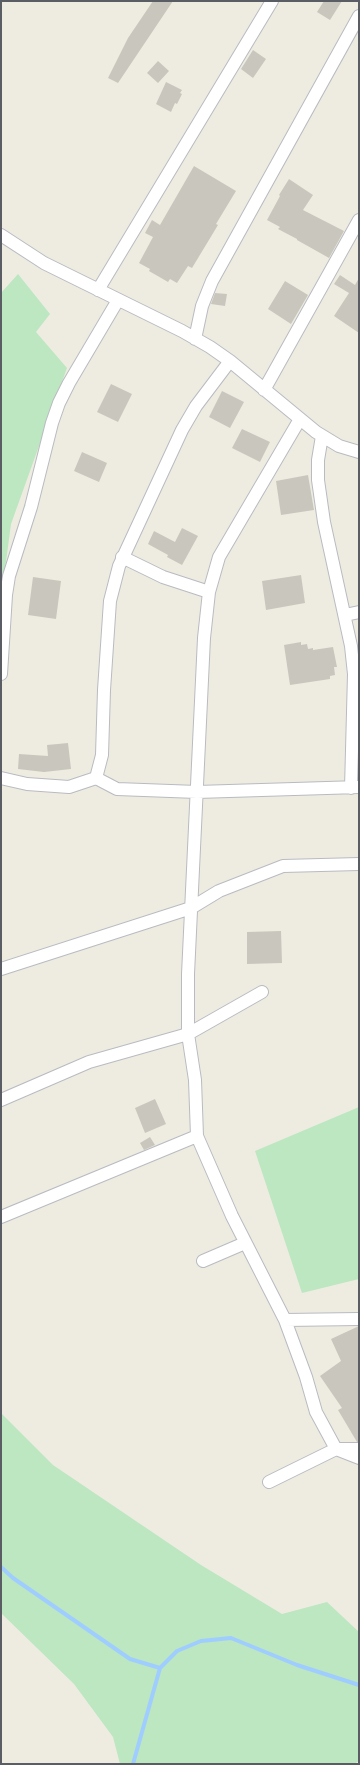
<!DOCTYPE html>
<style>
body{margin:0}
#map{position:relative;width:360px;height:1765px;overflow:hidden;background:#eeece1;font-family:"Alegreya Sans",sans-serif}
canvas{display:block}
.frame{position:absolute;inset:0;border:2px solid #5a5d63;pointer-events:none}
</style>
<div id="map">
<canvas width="360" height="1765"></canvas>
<div class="frame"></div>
</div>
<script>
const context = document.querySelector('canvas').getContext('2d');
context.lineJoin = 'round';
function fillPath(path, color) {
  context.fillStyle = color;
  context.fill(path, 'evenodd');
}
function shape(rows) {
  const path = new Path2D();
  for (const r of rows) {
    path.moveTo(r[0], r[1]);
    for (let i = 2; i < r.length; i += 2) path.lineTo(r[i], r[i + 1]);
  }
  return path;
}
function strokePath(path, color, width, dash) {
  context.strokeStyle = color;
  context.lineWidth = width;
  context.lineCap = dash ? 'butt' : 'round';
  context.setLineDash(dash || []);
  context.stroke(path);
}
fillPath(shape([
 [18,274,50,314,36,332,67,368,11,524,1,599,1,293],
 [359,1107,359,1279,302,1293,255,1151],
 [1,1413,53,1465,201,1565,282,1614,327,1602,359,1632,359,1761,354,1764,120,1764,113,1737,74,1684,1,1613]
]), '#bce7c0');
strokePath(shape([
 [1,1567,13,1578,130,1659,160,1668],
 [133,1764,160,1668,177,1651,201,1641,231,1638,297,1665,359,1685]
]), '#a0cdff', 4);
fillPath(shape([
 [153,1,173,1,118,83,108,78,128,38],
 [324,1,342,1,330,20,317,12],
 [253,50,266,59,253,78,241,69],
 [158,61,169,71,158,83,147,73],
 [166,82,182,90,180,93,182,94,177,104,175,103,171,112,156,104],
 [194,166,236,191,216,224,218,225,192,268,188,266,177,283,170,279,168,282,149,271,150,269,139,263,153,237,145,233,152,220,160,225],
 [289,179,313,195,303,210,344,231,329,258,297,240,297,239,278,229,280,227,267,220,280,196,279,195],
 [340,275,355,285,359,278,359,333,334,316,349,293,334,284],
 [285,281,308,295,291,324,268,309],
 [215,293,227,294,225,306,211,304],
 [111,384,132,394,118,422,97,412],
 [222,391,244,402,230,428,209,417],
 [242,429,270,442,260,462,232,448],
 [82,452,107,463,99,482,74,471],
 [308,475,314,510,281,515,276,481],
 [182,528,198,536,182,565,167,557,168,555,148,544,154,531,175,542],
 [301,575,305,603,266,610,262,581],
 [33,577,61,581,56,619,28,615],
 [301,642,301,645,307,644,308,649,313,648,313,650,333,647,337,667,334,667,335,675,330,676,330,679,290,685,284,645],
 [68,743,71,769,44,772,18,769,19,754,48,756,47,745],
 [281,931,282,963,247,964,247,932],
 [155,1099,166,1124,145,1133,135,1108],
 [150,1137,155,1145,144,1150,140,1143],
 [359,1326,359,1442,357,1442,338,1410,342,1408,320,1376,341,1361,331,1339]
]), '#c9c6be');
const minor = shape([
 [1,235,44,263,182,331,210,347,230,361,316,432,339,446,359,452],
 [98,290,272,1],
 [195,339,202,306,212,281,359,16],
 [230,361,196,406,182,430,119,566,110,601,104,690,102,755,96,778,117,789,197,792,359,787],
 [264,390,359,220],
 [300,419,219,557,209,592,204,638,188,974,188,1034,195,1080,197,1136,232,1216,285,1320,306,1377,316,1412,336,1449,359,1449],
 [322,436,318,460,318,480,324,522,351,646,354,674,351,788],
 [122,557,163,577,209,592],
 [345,615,359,612],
 [1,674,6,595,9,576,31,507,52,423,59,403,69,383,118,300],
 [1,778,27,784,69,787,96,778],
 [1,969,191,908,219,891,283,866,359,864],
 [1,1100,89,1062,188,1034,262,992],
 [1,1217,197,1136],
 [203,1261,245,1243],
 [285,1320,359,1319],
 [269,1482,336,1449,359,1458]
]);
strokePath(minor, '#b9bbc1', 14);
strokePath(minor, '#fff', 12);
</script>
